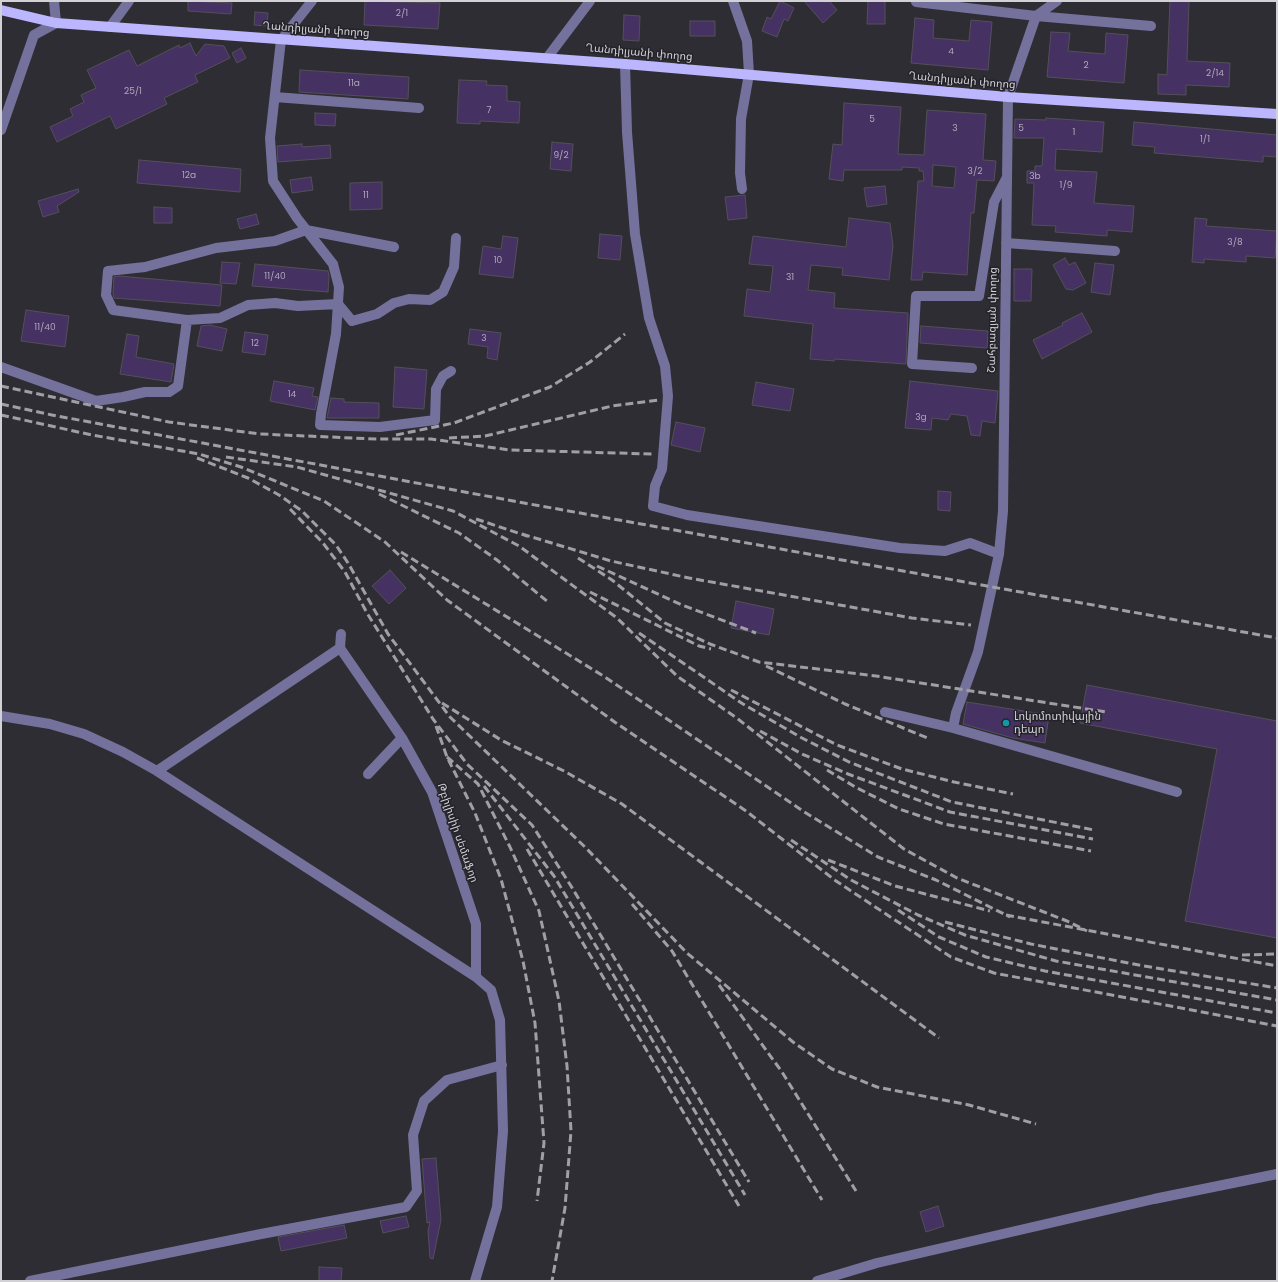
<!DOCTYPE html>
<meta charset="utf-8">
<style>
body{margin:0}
#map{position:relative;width:1278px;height:1282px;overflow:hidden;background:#2e2d34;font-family:Poppins,sans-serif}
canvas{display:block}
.frame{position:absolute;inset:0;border:2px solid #d2d1d6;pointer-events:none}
</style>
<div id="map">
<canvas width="1278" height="1282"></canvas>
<div class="frame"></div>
</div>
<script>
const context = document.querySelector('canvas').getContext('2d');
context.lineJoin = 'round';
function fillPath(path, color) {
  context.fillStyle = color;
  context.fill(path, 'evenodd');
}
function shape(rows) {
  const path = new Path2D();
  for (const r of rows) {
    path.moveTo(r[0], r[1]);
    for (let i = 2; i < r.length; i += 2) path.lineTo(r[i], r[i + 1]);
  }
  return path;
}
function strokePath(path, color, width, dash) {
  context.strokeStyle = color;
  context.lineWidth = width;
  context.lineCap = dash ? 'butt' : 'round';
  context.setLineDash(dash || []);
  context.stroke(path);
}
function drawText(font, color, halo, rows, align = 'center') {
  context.font = font + ' Poppins,"Noto Sans Armenian",sans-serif';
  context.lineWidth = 3;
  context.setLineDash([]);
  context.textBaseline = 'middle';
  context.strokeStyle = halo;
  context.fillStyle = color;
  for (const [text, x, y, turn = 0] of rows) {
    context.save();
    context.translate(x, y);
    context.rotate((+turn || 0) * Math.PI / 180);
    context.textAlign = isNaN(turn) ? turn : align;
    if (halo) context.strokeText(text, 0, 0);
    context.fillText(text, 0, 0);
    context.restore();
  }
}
const building = shape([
 [188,1,232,3,231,14,188,11,188,1],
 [365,1,440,3,438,29,364,25,365,1],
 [780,1,794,8,788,21,784,19,777,37,762,31,767,17,771,19,780,1],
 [804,1,829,1,837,10,823,23,804,1],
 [868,1,885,1,885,24,867,24,868,1],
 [1170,1,1189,1,1187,61,1230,63,1229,87,1186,85,1186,95,1158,94,1158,74,1167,75,1170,1],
 [255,12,268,13,267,26,254,25,255,12],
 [624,15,640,16,639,41,623,40,624,15],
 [915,18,934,20,933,38,969,41,971,20,992,22,988,70,911,63,915,18],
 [690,21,715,21,715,36,690,36,690,21],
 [1051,32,1070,33,1068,51,1105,54,1106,33,1128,35,1124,83,1047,77,1051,32],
 [190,43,196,56,205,44,224,46,230,58,195,75,198,82,164,98,167,104,116,129,110,116,57,142,50,127,73,116,70,109,84,102,81,95,96,88,87,70,129,50,137,66,179,45,180,48,190,43],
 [241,48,246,58,237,63,232,53,241,48],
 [300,70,409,77,408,99,299,92,300,70],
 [459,80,487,81,486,85,507,86,507,101,520,102,519,123,480,121,480,124,457,123,459,80],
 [844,103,901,107,898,154,924,155,927,110,986,114,983,160,996,161,994,181,977,180,974,213,971,213,967,275,923,272,922,280,911,280,918,181,924,181,923,171,919,171,919,168,902,167,902,170,844,170,843,181,829,179,833,144,842,145,844,103],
 [933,165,956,167,954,188,932,186,933,165],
 [315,113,336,114,335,126,315,125,315,113],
 [1046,118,1104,122,1102,152,1056,149,1055,170,1097,172,1094,203,1134,206,1132,232,1107,230,1107,236,1055,232,1056,226,1032,225,1034,183,1027,183,1027,171,1035,171,1035,166,1042,166,1044,138,1014,138,1015,119,1046,120,1046,118],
 [1134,122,1277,135,1277,157,1263,156,1263,162,1154,153,1155,147,1132,145,1134,122],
 [552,142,573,144,571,171,550,169,552,142],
 [302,144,302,147,330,145,331,158,278,162,277,146,302,144],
 [139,160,241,169,240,192,137,183,139,160],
 [311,177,313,190,292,193,290,180,311,177],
 [382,182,382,209,350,210,350,183,382,182],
 [885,186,887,204,867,207,864,188,885,186],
 [78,189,79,192,57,206,59,212,43,217,38,201,78,189],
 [745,195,747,218,728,220,725,197,745,195],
 [154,207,172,208,172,223,154,223,154,207],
 [256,214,259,224,240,229,237,219,256,214],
 [849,218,890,223,893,246,889,280,842,275,843,268,811,265,808,290,835,293,834,308,908,313,906,364,835,359,834,361,810,359,813,324,744,316,747,289,770,292,773,266,749,264,753,236,846,247,849,218],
 [1195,218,1207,219,1206,226,1277,231,1275,258,1246,256,1246,262,1204,259,1204,263,1192,262,1195,218],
 [600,234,622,236,620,260,598,258,600,234],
 [503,236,518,238,513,278,479,274,483,246,501,249,503,236],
 [1065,258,1069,265,1075,262,1086,283,1073,290,1066,289,1053,265,1065,258],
 [222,262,240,263,236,284,220,283,222,262],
 [1095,263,1114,265,1110,295,1091,292,1095,263],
 [255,264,328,271,329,276,328,292,252,286,255,264],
 [1014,269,1032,269,1031,301,1014,301,1014,269],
 [119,276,222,285,220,306,114,298,113,294,114,277,119,276],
 [26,310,69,316,65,347,21,341,26,310],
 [1082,313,1092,332,1042,359,1033,340,1063,325,1062,323,1082,313],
 [210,325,227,329,222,351,197,346,201,326,210,325],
 [921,326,988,331,987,348,920,343,921,326],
 [470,329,501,333,497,360,487,358,488,347,468,344,470,329],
 [245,332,268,335,265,355,242,352,245,332],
 [127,334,139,336,136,357,174,364,171,382,120,374,127,334],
 [395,367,427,370,424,409,393,407,395,367],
 [274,381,314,388,312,396,318,397,315,410,270,401,274,381],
 [910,381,998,391,995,423,982,421,980,436,971,435,967,416,951,414,948,420,932,418,931,430,905,428,910,381],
 [756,382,794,389,790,411,752,405,756,382],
 [331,398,344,399,344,402,379,403,379,418,327,418,331,398],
 [676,422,705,428,700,452,671,445,676,422],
 [938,491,951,492,950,511,938,510,938,491],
 [390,570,406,588,389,604,372,586,390,570],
 [736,601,774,609,769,635,731,628,736,601],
 [1087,685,1277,721,1277,938,1185,921,1217,749,1080,723,1087,685],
 [967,702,1049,715,1045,743,1013,738,963,724,967,702],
 [436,1158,441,1220,433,1259,430,1258,428,1231,430,1222,427,1223,422,1159,436,1158],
 [938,1206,944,1226,926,1232,920,1212,938,1206],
 [406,1216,409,1227,383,1233,380,1221,406,1216],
 [344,1225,347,1238,281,1251,278,1237,344,1225],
 [319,1267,342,1268,341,1281,319,1281,319,1267]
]);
fillPath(building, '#463163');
strokePath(building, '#535058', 1);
strokePath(shape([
 [312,1,281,40,270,138,273,181,297,218,333,264,339,287,336,334,321,414,320,425,380,427,435,420,436,389,443,376,451,371],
 [733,1,747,41,749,74,741,119,740,173,742,189],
 [916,2,1036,16,1151,26],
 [110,27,129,1],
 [547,58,590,1],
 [625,64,627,132,635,234,649,318,665,366,668,396,662,469,655,486,653,506,687,515,900,548,945,551,970,543,999,554],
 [275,97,419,108],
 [1,130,34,35,56,23,54,1],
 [1006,243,1115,251],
 [187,320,113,310,106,295,108,271,145,267,216,248,275,241,306,230,394,247],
 [1,367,96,401,123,397,145,392,169,392,178,386,187,320,220,318,248,305,275,303,298,306,338,304,352,321,377,314,394,303,409,299,430,300,443,292,454,267,456,238],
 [972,368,912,364,916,296,979,296,994,202,1006,179],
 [340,648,402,738,432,792,476,924,476,977],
 [885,712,953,728,1177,792],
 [1,716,50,724,84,734,123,752,157,771,476,977,491,990,500,1020,503,1131,497,1207,475,1281],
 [953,728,956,713,978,652,999,554,1003,511,1008,97,1036,16,1057,1],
 [157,771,340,648,341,634],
 [368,774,402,738],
 [30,1281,261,1234,406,1207,417,1191,413,1135,424,1101,447,1080,502,1065],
 [817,1281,877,1263,1154,1199,1277,1174]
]), '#74719c', 10);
strokePath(shape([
 [1,10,56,23,625,64,1008,97,1277,114]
]), '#bbb6fd', 10);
strokePath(shape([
 [1,386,169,422,260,434,376,439,431,439,510,450,652,454],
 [1,404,52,415,524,503,1277,638],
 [1,415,92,435,199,454,241,467,324,501,385,542,447,600,616,723,746,811,836,881,951,957,994,973,1277,1026],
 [396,435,454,423,550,387,590,362,625,334],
 [449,438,485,436,612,406,659,400],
 [226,457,297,467,453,511,519,546,617,618,677,676,738,719,904,849,957,878,1067,921,1087,931],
 [197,458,248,478,279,495,302,511,336,545,348,563,388,634,450,717,586,848,687,953,793,1042,832,1069,877,1087,969,1105,1036,1124],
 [379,494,459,533,497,560,548,602],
 [290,509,323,543,345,572,367,613,433,719,467,764,532,825,571,886,749,1182],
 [476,519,527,536],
 [522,534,611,561,689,578,912,618,971,625],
 [401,552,605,677,806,813,878,857,936,880,1010,917],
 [578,558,612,580,665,623,710,644,759,662,876,676,1106,712],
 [597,566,682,605,756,633],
 [590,592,699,646,711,649],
 [639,633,743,704,802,738,849,762,952,802,1094,830],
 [766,666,845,704,930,739],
 [731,690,837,745,902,769,954,782,1013,794],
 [442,703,501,740,564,771,622,804,939,1038],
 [436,726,447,757,475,813,501,879,523,961,535,1023,544,1143,537,1201],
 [760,731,802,754,848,774,950,812,1093,839],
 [447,757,478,784,510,847,539,911,559,1001,567,1066,571,1131,565,1208,552,1281],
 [827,770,857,788,899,809,944,824,1091,851],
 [484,786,554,876,745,1195],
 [791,840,851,880,918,915,965,935,1056,961,1277,1000],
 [527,849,739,1206],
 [828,860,895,886,990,911],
 [632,904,672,951,822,1200],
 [898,910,939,937,986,957,1045,971,1277,1013],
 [1006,915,1277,966],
 [945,922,1031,944,1144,966,1277,988],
 [1242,955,1277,954],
 [719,985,782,1072,856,1191]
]), '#a09fa4', 3, [8, 4]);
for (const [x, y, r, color] of [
 [1006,723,4,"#0f9aa8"]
]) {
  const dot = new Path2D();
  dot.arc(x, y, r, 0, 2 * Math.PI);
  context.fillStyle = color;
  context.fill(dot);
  strokePath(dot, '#24232a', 1.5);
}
drawText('9px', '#afa9b9', null, [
 ["2/1",402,14],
 ["4",951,52],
 ["2",1086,66],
 ["2/14",1215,74],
 ["11a",354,84],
 ["25/1",133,92],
 ["7",489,111],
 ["5",872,120],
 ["3",955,129],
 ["5",1021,129],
 ["1",1074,133],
 ["1/1",1205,140],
 ["9/2",561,156],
 ["3/2",975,172],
 ["12a",189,176],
 ["3b",1035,177],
 ["1/9",1066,186],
 ["11",366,196],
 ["3/8",1235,243],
 ["10",498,261],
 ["11/40",275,277],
 ["31",790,278],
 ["11/40",45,328],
 ["3",484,339],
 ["12",255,344],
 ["14",292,395],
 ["3g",921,418]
]);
drawText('11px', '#d2d1d6', '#24232a', [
 ["Ղանդիլյանի փողոց",316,30,4],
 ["Ղանդիլյանի փողոց",639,53,5],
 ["Ղանդիլյանի փողոց",962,81,5],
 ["Շահբազյան փողոց",993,320,-89],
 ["Թբիլիսիի սեմաֆոր",457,833,71]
]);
drawText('11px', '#d2d1d6', '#24232a', [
 ["Լոկոմոտիվային",1014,717],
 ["դեպո",1014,730]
], 'left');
</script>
